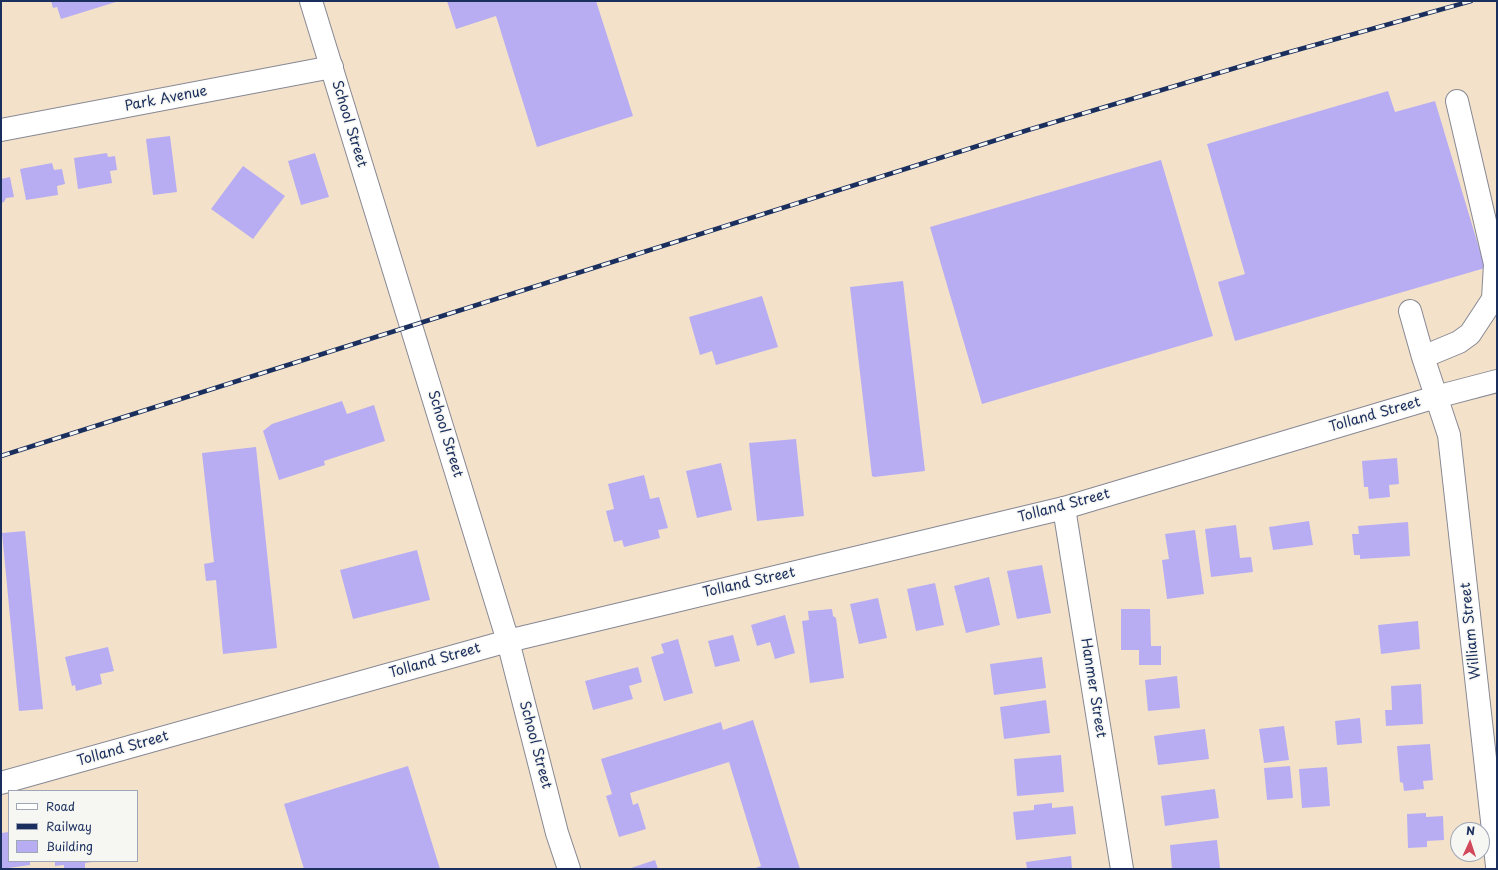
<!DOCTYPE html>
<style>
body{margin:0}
#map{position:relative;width:1498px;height:870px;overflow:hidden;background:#f3e2c9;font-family:"Playpen Sans",sans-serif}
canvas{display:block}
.frame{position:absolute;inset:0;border:2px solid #1b2f5e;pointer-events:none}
.legend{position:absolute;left:8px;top:790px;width:130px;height:72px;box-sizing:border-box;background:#f6f6f2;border:1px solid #9ea6b7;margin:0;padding:5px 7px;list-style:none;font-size:12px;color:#1b2f5e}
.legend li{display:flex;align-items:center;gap:8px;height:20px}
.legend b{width:20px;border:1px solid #9ea6b7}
.north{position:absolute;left:1450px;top:822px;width:40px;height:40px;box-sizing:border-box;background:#f6f6f2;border:1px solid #9ea6b7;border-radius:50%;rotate:3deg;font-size:11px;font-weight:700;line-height:16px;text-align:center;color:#1b2f5e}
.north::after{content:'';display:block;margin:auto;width:14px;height:18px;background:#d1495b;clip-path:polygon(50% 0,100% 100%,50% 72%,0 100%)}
</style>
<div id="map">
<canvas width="1498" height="870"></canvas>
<div class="frame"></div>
<ul class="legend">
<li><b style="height:5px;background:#fff"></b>Road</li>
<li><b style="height:5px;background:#1b2f5e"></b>Railway</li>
<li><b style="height:11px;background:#b8adf2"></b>Building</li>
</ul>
<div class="north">N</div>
</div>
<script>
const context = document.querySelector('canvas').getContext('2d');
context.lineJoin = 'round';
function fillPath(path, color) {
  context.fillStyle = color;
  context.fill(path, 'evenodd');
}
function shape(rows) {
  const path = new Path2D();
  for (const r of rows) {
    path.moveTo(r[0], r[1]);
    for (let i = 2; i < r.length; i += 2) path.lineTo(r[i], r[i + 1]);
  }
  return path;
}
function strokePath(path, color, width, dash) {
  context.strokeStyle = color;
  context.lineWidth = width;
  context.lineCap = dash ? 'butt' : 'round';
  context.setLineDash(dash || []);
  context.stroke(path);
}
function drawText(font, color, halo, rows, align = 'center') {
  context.font = font + ' "Playpen Sans",sans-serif';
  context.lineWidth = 3;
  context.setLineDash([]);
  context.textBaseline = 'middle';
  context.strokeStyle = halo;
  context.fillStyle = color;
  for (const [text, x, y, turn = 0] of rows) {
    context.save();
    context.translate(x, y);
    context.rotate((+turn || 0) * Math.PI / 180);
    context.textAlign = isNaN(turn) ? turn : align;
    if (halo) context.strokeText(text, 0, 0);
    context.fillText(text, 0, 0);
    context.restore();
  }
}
fillPath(shape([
 [51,1,119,1,61,19,57,7,53,8],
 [447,1,596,1,633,116,537,147,496,16,456,29],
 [1388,91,1395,112,1435,101,1485,268,1235,341,1218,282,1245,274,1207,144],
 [170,136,177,192,153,195,146,139],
 [107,153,108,157,115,156,117,170,110,171,112,183,78,189,74,158],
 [315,153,329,197,301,205,288,161],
 [1161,160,1213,336,982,404,930,227],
 [52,163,54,170,62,169,65,184,57,186,58,195,26,200,20,169],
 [243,166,285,196,253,239,211,209],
 [10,177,14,197,6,198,4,202,1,203,1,179],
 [903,281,925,471,874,477,872,476,850,287],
 [762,296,778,347,716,365,712,351,700,355,689,317],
 [342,401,347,414,374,405,385,441,324,461,325,465,279,480,263,431,272,424],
 [796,439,804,516,757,521,749,443],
 [256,447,277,648,223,654,216,580,206,581,204,564,214,562,202,453],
 [1397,458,1399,484,1389,485,1390,497,1369,499,1368,487,1364,487,1362,461],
 [721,463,732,510,697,518,686,471],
 [644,475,650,499,659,497,668,528,658,530,660,538,624,547,622,540,614,542,606,511,614,509,608,484],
 [1309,521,1313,545,1273,550,1269,527],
 [1408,522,1410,556,1360,559,1360,555,1354,555,1352,534,1359,534,1358,526],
 [1236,525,1240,558,1251,557,1253,572,1211,577,1205,529],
 [1195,530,1204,594,1167,599,1162,560,1169,559,1165,534],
 [25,531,43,709,19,711,2,533],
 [417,550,430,600,353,619,340,570],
 [1042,565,1051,613,1017,619,1007,571],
 [989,577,1000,625,966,633,954,586],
 [935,583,944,625,916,631,907,589],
 [878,598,887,638,859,644,850,604],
 [832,609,833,616,836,618,844,678,810,683,802,621,809,620,808,611],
 [1121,609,1150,609,1151,646,1161,646,1161,665,1139,665,1139,650,1121,650],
 [785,615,795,653,775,659,770,642,757,646,751,625],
 [1418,621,1420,649,1381,654,1378,625],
 [733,635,740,661,715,667,708,641],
 [678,639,693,693,664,701,651,657,664,653,661,644],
 [108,647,114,671,100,674,102,684,76,691,75,685,72,686,65,657],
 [1042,657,1046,688,994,695,990,664],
 [638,667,642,682,629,686,633,699,593,710,585,681],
 [1177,676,1180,708,1148,711,1145,680],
 [1421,684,1423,724,1386,726,1385,710,1392,710,1391,686],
 [1046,700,1050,733,1004,739,1000,707],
 [1360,718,1362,743,1337,745,1335,721],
 [753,720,800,869,753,869,761,866,729,762,630,793,633,805,638,803,646,829,619,837,606,796,612,794,601,759,721,722,723,730],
 [1284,726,1289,760,1264,763,1259,729],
 [1205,729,1209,759,1158,765,1154,736],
 [1430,744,1433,780,1423,781,1424,789,1404,791,1403,783,1400,782,1397,746],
 [1061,755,1064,792,1017,796,1014,759],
 [408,766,440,869,304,869,284,804],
 [1290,766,1293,798,1267,800,1264,768],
 [1327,767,1330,806,1302,808,1299,769],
 [1215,789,1219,818,1165,826,1161,796],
 [1052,803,1052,808,1073,806,1076,834,1016,840,1013,812,1034,810,1034,805],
 [1426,813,1426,817,1443,816,1444,840,1427,841,1427,847,1408,848,1407,814],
 [9,832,9,861,30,861,30,865,1,869,1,833],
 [1217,840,1220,868,1172,869,1170,845],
 [1071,856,1072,869,1027,869,1026,862],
 [655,860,658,869,631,869,631,868],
 [55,861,92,861,92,862,85,863,85,869,64,869,64,865,55,866]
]), '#b8adf2');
const minor = shape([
 [1,130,332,67],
 [1410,311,1423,357,1449,435,1497,866],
 [1423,357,1459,342,1470,334,1493,299,1495,264,1457,101],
 [1064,508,1122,869]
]);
const major = shape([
 [311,1,508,641,557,833,569,869],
 [1,783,508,641,1064,508,1436,397,1497,381]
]);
strokePath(minor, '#878894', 24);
strokePath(major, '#878894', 24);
strokePath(minor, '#fff', 22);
strokePath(major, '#fff', 22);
const rail = shape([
 [1,456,1028,130,1272,57,1471,1]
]);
strokePath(rail, '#1b2f5e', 4.5);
strokePath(rail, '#f6f6f2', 3, [9]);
drawText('14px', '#1b2f5e', '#f6f6f2', [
 ["Park Avenue",166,99,-11],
 ["School Street",349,124,73],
 ["Tolland Street",1375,415,-16],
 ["School Street",445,434,73],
 ["Tolland Street",1064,506,-15],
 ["Tolland Street",749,583,-13],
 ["William Street",1471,631,-96],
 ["Tolland Street",435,661,-16],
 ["Hanmer Street",1093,688,81],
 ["School Street",535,745,75],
 ["Tolland Street",123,749,-16]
]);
</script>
